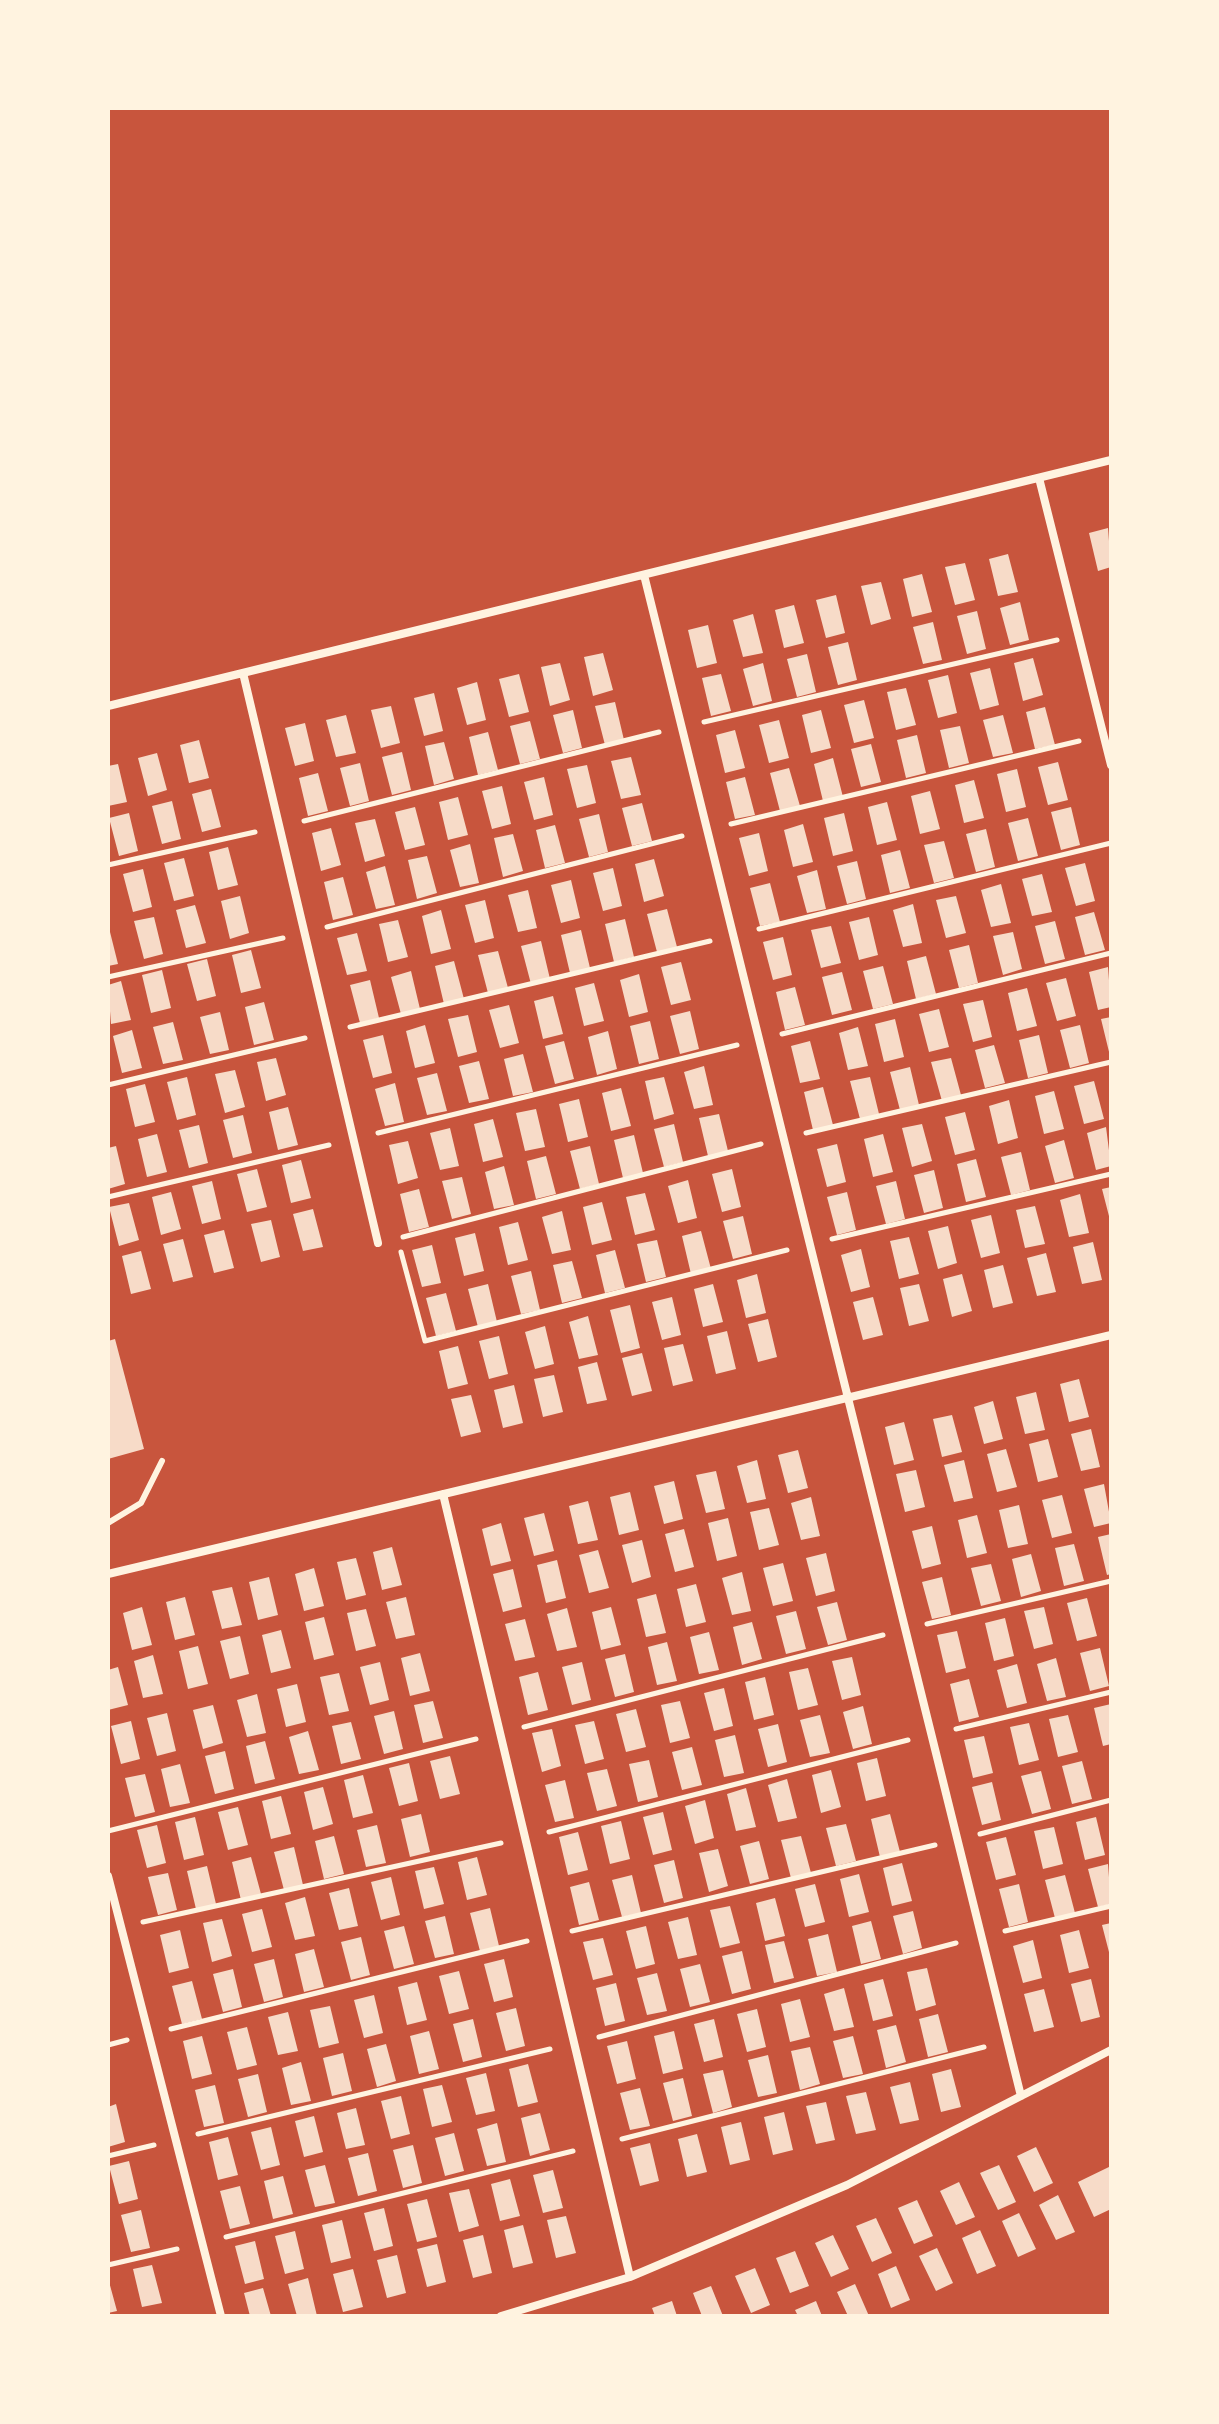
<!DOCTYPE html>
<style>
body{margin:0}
#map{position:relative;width:1219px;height:2424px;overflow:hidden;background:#c8553d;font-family:"Titillium Web",sans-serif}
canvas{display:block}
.frame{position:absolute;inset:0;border:110px solid #fff3e0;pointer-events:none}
</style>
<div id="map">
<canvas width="1219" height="2424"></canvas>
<div class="frame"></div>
</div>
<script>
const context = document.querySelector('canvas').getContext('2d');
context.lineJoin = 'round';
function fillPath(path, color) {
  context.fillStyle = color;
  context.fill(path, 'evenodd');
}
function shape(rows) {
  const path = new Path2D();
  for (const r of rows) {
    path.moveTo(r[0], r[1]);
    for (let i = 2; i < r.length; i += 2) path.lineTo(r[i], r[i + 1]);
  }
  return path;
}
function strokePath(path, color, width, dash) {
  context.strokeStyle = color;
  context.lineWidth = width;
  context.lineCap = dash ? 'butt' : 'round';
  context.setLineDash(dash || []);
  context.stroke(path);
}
fillPath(shape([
 [1108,528,1111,567,1098,571,1089,533],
 [1008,554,1018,592,998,596,989,559],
 [965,563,975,600,955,605,945,567],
 [922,574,932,612,912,617,903,579],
 [881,582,891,619,871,625,861,586],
 [836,595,845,633,826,638,816,600],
 [1020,602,1029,640,1010,645,1000,608],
 [794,605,804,643,784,648,775,610],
 [977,611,986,649,967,654,957,616],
 [753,614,763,653,743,657,733,620],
 [933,622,942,660,923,664,913,627],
 [708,625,717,663,697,668,688,630],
 [848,642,857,680,838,685,828,647],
 [603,653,613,690,593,696,584,657],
 [807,654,816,692,797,697,787,659],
 [1033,658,1043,695,1023,701,1014,663],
 [560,663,570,700,550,706,541,667],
 [763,663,772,701,753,706,743,669],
 [990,668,999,705,980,710,970,673],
 [519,674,529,712,509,717,499,679],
 [721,674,731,711,711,716,702,678],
 [948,675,957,713,938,718,928,680],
 [477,682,486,720,467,725,457,688],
 [906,688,916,725,896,730,887,692],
 [434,693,443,731,424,736,414,698],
 [864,700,874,738,854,743,844,705],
 [615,702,624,740,605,745,595,706],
 [391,706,400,743,381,748,371,710],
 [1045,707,1055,745,1035,749,1026,712],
 [573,710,582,748,563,753,553,715],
 [821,710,831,748,811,753,802,715],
 [346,715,356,753,336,757,326,720],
 [1003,715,1013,753,993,757,983,720],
 [779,720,789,758,769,763,759,725],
 [530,721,540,759,520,764,510,726],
 [305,723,314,761,295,766,285,728],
 [960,726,969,763,949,768,940,730],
 [735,730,745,768,725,773,716,735],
 [488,732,498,770,478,775,469,737],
 [917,735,926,773,906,778,897,740],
 [199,740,209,778,189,783,180,745],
 [444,742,454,779,434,785,425,746],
 [871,744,881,782,861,787,851,749],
 [402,752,411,790,392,795,382,757],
 [157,753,167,790,148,796,138,758],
 [631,757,641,795,621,799,611,761],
 [833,758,843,797,823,801,814,764],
 [1058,762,1068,800,1048,805,1038,767],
 [360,763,369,801,350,806,340,768],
 [118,764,127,802,108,806,108,766],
 [587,765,596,803,577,808,567,769],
 [789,768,800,806,780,811,770,773],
 [1017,769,1026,807,1006,812,997,774],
 [318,773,328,811,308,816,299,778],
 [544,777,553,815,534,820,524,782],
 [745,777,755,815,735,819,726,782],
 [974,780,984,818,964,823,955,785],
 [502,786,511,824,492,829,482,791],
 [211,789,221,827,202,832,192,794],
 [930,791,940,829,920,834,911,796],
 [458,797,468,835,448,840,439,802],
 [172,801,181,839,162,844,152,806],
 [887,802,897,840,877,845,868,807],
 [642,803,652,841,632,846,622,808],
 [415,807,425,845,405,850,395,812],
 [1071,807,1080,845,1061,850,1051,812],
 [129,813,138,851,119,856,109,818],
 [844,813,853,851,833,856,824,818],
 [599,814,608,852,589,857,579,819],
 [1028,818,1038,856,1018,861,1008,823],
 [375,819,385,856,365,862,355,823],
 [803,824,813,862,793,867,784,830],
 [555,825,565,863,545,868,536,830],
 [331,828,341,865,321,871,312,833],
 [986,829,995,867,976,872,966,834],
 [759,833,768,871,749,876,739,838],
 [513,834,523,871,503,877,494,838],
 [944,841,954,878,934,883,924,845],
 [470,844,479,883,460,887,450,850],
 [228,847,238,885,218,890,209,852],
 [900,850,910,888,890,893,881,855],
 [427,856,437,893,417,899,408,860],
 [184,858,194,896,174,901,164,863],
 [654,859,664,896,644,902,635,864],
 [857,861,866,899,847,904,837,866],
 [1085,863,1095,901,1076,906,1065,868],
 [385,866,395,905,376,909,366,872],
 [613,868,622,906,603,911,593,873],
 [143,869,152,907,133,912,123,874],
 [817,870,826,909,807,913,797,876],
 [1042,874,1052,912,1032,916,1022,879],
 [343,877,353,915,333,920,324,882],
 [571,880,580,918,561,923,551,885],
 [770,883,780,922,760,926,750,888],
 [1001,884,1011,923,991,927,981,890],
 [528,890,537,928,518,932,508,895],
 [240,896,249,933,230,939,221,901],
 [956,896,966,933,946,938,936,900],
 [485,900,494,938,475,943,465,905],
 [913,904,922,943,903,947,893,910],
 [195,905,206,943,186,948,176,910],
 [667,909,677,947,657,952,647,914],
 [441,910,451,949,431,954,422,916],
 [1094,912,1105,950,1085,955,1075,917],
 [154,917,163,954,144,959,134,921],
 [869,917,878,955,859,960,849,922],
 [625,919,634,957,614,962,605,924],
 [398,920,408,957,388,962,379,924],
 [1055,921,1065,959,1045,964,1035,926],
 [831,926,841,963,821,968,811,930],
 [109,928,118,964,108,966,108,929],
 [581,930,590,968,570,973,561,935],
 [1013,932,1022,969,1003,975,993,936],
 [357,933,367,971,347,975,337,938],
 [783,937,792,975,773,980,763,942],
 [541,941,550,979,531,984,521,946],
 [969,945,978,983,959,988,949,950],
 [251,950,261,988,241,993,232,955],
 [498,951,508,988,488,993,478,955],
 [926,956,936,994,916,999,907,961],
 [207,959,216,996,197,1001,187,964],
 [454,961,464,999,444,1004,435,966],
 [681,962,691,1000,671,1005,661,967],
 [883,966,893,1004,873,1009,863,971],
 [1108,967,1111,1007,1098,1010,1089,972],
 [162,970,171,1008,151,1013,142,975],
 [411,971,420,1009,401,1014,391,977],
 [842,972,852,1010,832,1015,822,977],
 [639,974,648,1012,629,1017,620,980],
 [1066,978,1076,1016,1057,1021,1046,983],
 [370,980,379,1018,360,1023,350,985],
 [121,981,131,1020,111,1024,108,985],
 [594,983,604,1021,584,1026,575,988],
 [795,987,805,1025,785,1030,776,992],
 [1027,988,1037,1026,1017,1031,1008,993],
 [553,996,563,1034,543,1039,534,1001],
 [983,1000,992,1037,973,1042,963,1004],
 [264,1002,274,1040,254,1045,245,1007],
 [509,1005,519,1043,500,1048,489,1010],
 [939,1009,949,1047,929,1052,919,1014],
 [690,1011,699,1049,680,1054,670,1016],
 [220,1012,229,1050,210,1054,200,1017],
 [468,1015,477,1052,458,1057,448,1019],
 [1111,1017,1111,1056,1110,1056,1101,1019],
 [895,1019,904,1057,884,1062,875,1024],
 [650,1021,659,1059,639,1064,630,1026],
 [173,1022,183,1060,163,1064,153,1027],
 [425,1025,435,1063,415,1068,406,1031],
 [1080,1025,1089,1063,1070,1068,1060,1030],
 [858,1027,868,1066,848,1070,839,1033],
 [132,1030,142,1068,122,1073,113,1036],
 [608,1031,617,1069,597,1075,588,1037],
 [383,1035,392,1073,373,1078,363,1040],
 [1039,1035,1048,1073,1028,1078,1019,1040],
 [564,1041,574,1079,555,1084,545,1046],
 [810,1041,820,1079,800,1083,791,1046],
 [994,1045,1005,1083,985,1088,975,1050],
 [523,1054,533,1092,513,1096,504,1059],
 [276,1058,286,1095,266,1101,257,1062],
 [951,1058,961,1095,942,1101,931,1062],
 [479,1061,489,1099,469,1103,459,1066],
 [704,1066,713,1105,694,1109,684,1072],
 [910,1067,919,1105,900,1110,890,1072],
 [235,1070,245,1107,225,1113,215,1074],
 [437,1073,447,1111,427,1115,417,1078],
 [187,1077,196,1115,177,1120,167,1082],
 [664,1077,674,1114,654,1120,645,1081],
 [870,1077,879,1114,860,1119,850,1081],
 [1094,1081,1104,1119,1084,1124,1074,1086],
 [395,1083,404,1122,385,1126,375,1089],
 [145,1084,155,1122,135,1127,126,1089],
 [823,1087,833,1125,813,1130,804,1092],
 [621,1088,631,1126,611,1131,602,1093],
 [1054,1091,1064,1129,1044,1134,1035,1096],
 [579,1099,588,1137,568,1142,559,1104],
 [1009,1100,1018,1138,998,1144,989,1106],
 [288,1107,298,1145,278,1150,269,1112],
 [536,1109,545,1147,525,1151,516,1113],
 [965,1112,975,1150,955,1155,945,1117],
 [719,1114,728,1151,708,1156,699,1118],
 [243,1115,252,1153,233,1158,223,1120],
 [493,1119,503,1157,483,1162,474,1124],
 [674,1124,683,1162,664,1167,654,1129],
 [922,1124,932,1161,912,1167,902,1128],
 [199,1125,208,1163,189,1168,179,1130],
 [1106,1127,1111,1166,1096,1170,1087,1133],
 [450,1128,459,1166,440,1170,430,1133],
 [157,1134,167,1172,147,1177,138,1139],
 [883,1134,893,1172,873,1177,864,1139],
 [634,1135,643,1173,623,1178,614,1140],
 [1064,1140,1074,1178,1055,1183,1045,1146],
 [408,1141,418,1178,398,1184,389,1145],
 [837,1144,846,1182,827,1187,817,1149],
 [116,1146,125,1184,108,1189,108,1148],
 [590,1146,599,1184,580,1189,570,1151],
 [1021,1152,1030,1190,1011,1195,1001,1157],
 [546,1156,556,1194,536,1199,527,1161],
 [976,1159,986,1197,966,1202,957,1164],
 [301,1160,311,1198,291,1203,282,1165],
 [504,1166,514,1205,494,1209,485,1172],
 [257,1169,267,1207,247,1212,237,1174],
 [732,1169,741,1207,722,1212,712,1174],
 [934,1170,943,1208,924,1213,914,1175],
 [462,1177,471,1214,452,1219,442,1181],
 [688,1180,697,1218,678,1223,668,1186],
 [212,1181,221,1219,202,1224,192,1186],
 [896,1181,905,1219,886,1224,876,1186],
 [1111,1187,1111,1219,1110,1220,1102,1189],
 [419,1189,429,1227,409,1232,400,1194],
 [171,1192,181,1229,161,1235,152,1197],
 [847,1192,856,1230,837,1235,827,1197],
 [645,1193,655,1230,635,1235,626,1197],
 [1080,1194,1089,1233,1069,1237,1060,1200],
 [602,1202,612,1240,592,1245,583,1207],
 [129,1203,139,1240,119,1246,109,1207],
 [1035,1206,1045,1244,1025,1248,1016,1210],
 [313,1209,323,1247,303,1251,293,1214],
 [562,1211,571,1250,552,1254,542,1217],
 [991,1215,1000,1253,981,1258,971,1220],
 [743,1216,752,1254,733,1259,723,1221],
 [271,1220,280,1257,261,1262,251,1224],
 [518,1222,528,1260,508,1265,499,1227],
 [948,1226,957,1263,938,1269,928,1231],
 [224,1230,234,1268,214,1273,204,1235],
 [701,1231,711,1269,691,1274,682,1236],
 [475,1233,484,1271,464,1276,455,1238],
 [909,1237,919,1274,899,1279,890,1241],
 [183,1239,193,1277,173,1282,163,1244],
 [657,1240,666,1277,646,1282,637,1244],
 [1093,1242,1102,1280,1082,1284,1073,1247],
 [432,1245,441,1283,422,1287,412,1250],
 [861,1249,870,1287,851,1292,841,1255],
 [615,1250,625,1288,605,1293,596,1255],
 [141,1251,151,1289,131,1294,122,1256],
 [1046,1253,1056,1292,1037,1296,1027,1258],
 [572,1261,582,1298,562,1303,553,1265],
 [1003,1265,1013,1303,993,1308,984,1270],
 [531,1271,540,1310,521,1314,511,1276],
 [757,1274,766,1313,746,1318,737,1280],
 [962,1274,972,1311,952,1317,943,1279],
 [488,1284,497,1322,478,1327,468,1289],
 [713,1284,723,1322,703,1327,694,1289],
 [919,1284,929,1321,909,1326,900,1288],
 [446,1293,456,1331,436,1336,426,1298],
 [672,1297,681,1335,662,1340,652,1302],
 [873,1297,883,1335,863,1340,853,1302],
 [630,1305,640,1348,621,1353,610,1310],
 [588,1316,598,1355,579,1359,569,1322],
 [768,1319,777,1357,758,1362,748,1324],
 [545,1326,554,1364,535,1369,525,1332],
 [727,1331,736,1369,716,1374,707,1336],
 [499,1336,508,1374,489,1379,479,1341],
 [115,1339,144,1449,108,1459,108,1341],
 [683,1344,693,1381,673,1386,664,1348],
 [458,1346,468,1384,448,1389,439,1351],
 [642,1353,652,1391,632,1396,622,1358],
 [597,1362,607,1400,587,1404,578,1367],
 [554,1375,563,1412,543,1417,534,1379],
 [1079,1379,1089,1417,1069,1422,1060,1384],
 [514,1385,523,1423,503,1428,494,1390],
 [1036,1392,1045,1430,1025,1434,1016,1397],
 [471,1395,481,1432,461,1437,451,1399],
 [993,1401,1003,1439,984,1444,974,1407],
 [952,1415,962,1452,942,1457,933,1419],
 [904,1422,914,1460,894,1465,885,1427],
 [1091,1429,1100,1467,1081,1471,1071,1434],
 [1048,1439,1058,1477,1038,1482,1029,1444],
 [1006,1449,1017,1487,997,1492,987,1454],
 [798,1450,808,1488,788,1493,778,1455],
 [757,1460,766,1499,747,1503,737,1466],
 [964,1460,973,1498,954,1502,944,1465],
 [916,1470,925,1507,905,1512,896,1474],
 [716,1471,725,1509,706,1513,696,1475],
 [674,1481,683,1519,664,1524,654,1486],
 [1104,1484,1111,1523,1094,1527,1084,1489],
 [630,1492,639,1530,619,1535,610,1497],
 [1062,1495,1072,1533,1052,1538,1042,1500],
 [811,1497,820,1536,801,1540,791,1503],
 [588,1501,598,1540,578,1544,569,1506],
 [1019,1505,1028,1544,1008,1548,999,1510],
 [769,1508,779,1545,759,1550,750,1512],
 [544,1513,554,1551,534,1556,524,1518],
 [977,1515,987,1553,967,1558,958,1520],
 [728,1518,737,1556,717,1561,708,1523],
 [501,1523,511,1561,491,1566,482,1529],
 [932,1526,941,1564,922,1569,912,1531],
 [684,1529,694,1567,675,1572,665,1534],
 [1111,1534,1111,1574,1107,1575,1098,1537],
 [642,1540,651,1577,632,1583,622,1545],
 [1074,1544,1084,1581,1064,1586,1055,1548],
 [392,1547,402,1585,382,1590,373,1552],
 [598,1550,609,1588,589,1593,579,1555],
 [826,1553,835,1591,816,1596,806,1558],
 [1031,1554,1041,1591,1021,1597,1012,1559],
 [356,1558,366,1595,346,1600,337,1562],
 [557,1560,566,1598,546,1603,537,1565],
 [783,1563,793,1601,773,1606,763,1568],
 [991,1564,1001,1601,981,1606,971,1568],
 [314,1568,324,1606,304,1611,295,1574],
 [513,1569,522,1607,503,1612,493,1574],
 [742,1572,751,1611,732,1615,722,1578],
 [269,1577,278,1615,258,1620,249,1582],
 [942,1577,951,1615,932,1619,922,1582],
 [696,1584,706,1622,686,1627,677,1589],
 [232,1587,242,1625,222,1629,212,1591],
 [656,1594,666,1633,646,1637,637,1599],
 [185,1597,195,1635,175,1640,166,1602],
 [406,1597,415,1635,396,1639,386,1602],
 [1087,1598,1097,1636,1077,1641,1067,1603],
 [837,1602,847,1640,828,1645,817,1607],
 [142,1607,152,1645,132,1650,123,1613],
 [611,1607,621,1645,601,1650,592,1612],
 [1044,1607,1053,1644,1034,1649,1024,1611],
 [567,1608,577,1647,557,1651,547,1614],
 [366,1609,376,1646,356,1651,347,1613],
 [796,1611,806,1649,786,1654,776,1616],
 [324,1617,334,1655,314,1660,305,1622],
 [1005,1618,1014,1656,994,1661,985,1623],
 [525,1619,535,1657,515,1661,505,1624],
 [752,1622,762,1659,742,1665,733,1627],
 [281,1630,291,1668,271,1673,262,1635],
 [957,1631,966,1668,946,1673,937,1635],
 [709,1632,719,1670,699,1674,690,1637],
 [240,1636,249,1674,230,1679,220,1641],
 [667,1642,677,1681,657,1685,648,1647],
 [198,1646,208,1684,188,1689,179,1651],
 [1100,1648,1109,1686,1090,1691,1080,1653],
 [420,1653,430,1691,410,1696,401,1658],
 [625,1654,634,1692,615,1697,605,1659],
 [153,1655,163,1694,143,1698,134,1661],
 [852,1657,861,1695,842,1700,832,1661],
 [1056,1658,1066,1697,1047,1701,1037,1664],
 [380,1662,389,1700,370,1705,360,1667],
 [582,1662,591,1700,572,1705,562,1667],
 [1017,1664,1027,1703,1007,1708,997,1670],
 [118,1667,128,1705,108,1710,108,1670],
 [808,1668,818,1705,798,1710,789,1672],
 [538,1672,548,1710,528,1715,519,1677],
 [339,1673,349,1711,329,1715,320,1677],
 [765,1677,774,1715,754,1720,745,1682],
 [969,1679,979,1717,959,1722,950,1684],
 [297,1684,306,1722,286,1727,277,1689],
 [724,1688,733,1726,714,1731,704,1693],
 [257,1694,266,1733,247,1737,237,1700],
 [433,1701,443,1738,423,1743,414,1705],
 [680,1701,690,1738,670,1743,661,1705],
 [1111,1704,1111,1744,1103,1746,1094,1708],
 [213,1705,223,1743,203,1749,193,1710],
 [863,1706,872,1744,853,1749,843,1712],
 [636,1709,646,1747,626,1752,616,1714],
 [394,1711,403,1749,384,1754,374,1716],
 [167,1713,176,1751,157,1756,147,1718],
 [820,1715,830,1753,810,1757,800,1720],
 [1068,1715,1078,1752,1058,1757,1049,1719],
 [131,1721,140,1759,121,1764,111,1726],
 [594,1721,604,1759,585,1764,575,1725],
 [351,1722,361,1759,341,1764,332,1726],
 [1029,1723,1039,1760,1019,1765,1010,1727],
 [778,1724,787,1762,768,1767,758,1729],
 [552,1729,561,1766,542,1772,532,1733],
 [308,1731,319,1770,299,1774,289,1737],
 [735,1735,744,1773,724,1777,715,1740],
 [984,1736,993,1773,973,1778,964,1740],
 [265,1741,275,1779,255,1784,246,1746],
 [692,1747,702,1785,682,1790,672,1752],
 [225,1751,234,1789,215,1794,205,1756],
 [450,1756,460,1794,440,1799,430,1761],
 [877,1758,886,1796,866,1801,857,1763],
 [649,1760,658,1797,638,1802,629,1764],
 [1082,1761,1092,1799,1072,1804,1062,1766],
 [409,1763,418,1801,399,1806,389,1768],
 [180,1764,190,1803,170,1807,161,1769],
 [607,1769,617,1806,597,1811,587,1773],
 [831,1770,841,1807,821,1813,812,1775],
 [1041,1771,1051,1809,1032,1814,1021,1776],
 [145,1774,155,1812,135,1817,125,1778],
 [363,1775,373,1813,353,1818,344,1780],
 [787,1779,797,1818,778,1822,768,1785],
 [565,1780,574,1818,555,1822,545,1785],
 [992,1782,1001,1820,982,1825,972,1787],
 [323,1787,333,1824,313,1830,304,1792],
 [746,1788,756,1827,736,1831,727,1794],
 [281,1796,291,1834,271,1839,262,1801],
 [705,1800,714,1838,695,1844,685,1806],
 [238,1807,248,1845,228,1850,218,1812],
 [663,1812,672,1850,653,1855,643,1817],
 [421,1814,430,1852,410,1857,401,1819],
 [890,1814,900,1852,880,1857,871,1819],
 [195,1817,204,1855,184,1860,175,1822],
 [1096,1817,1105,1855,1085,1860,1076,1822],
 [621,1821,630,1859,610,1864,601,1826],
 [846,1824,856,1861,836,1866,826,1828],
 [157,1825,166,1863,147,1868,137,1830],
 [377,1825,386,1863,366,1867,357,1830],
 [1054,1827,1063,1864,1043,1869,1034,1831],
 [578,1832,588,1870,568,1875,559,1837],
 [334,1836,344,1874,324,1879,315,1841],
 [801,1836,811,1873,791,1878,781,1840],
 [1006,1837,1016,1875,996,1880,986,1842],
 [759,1841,769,1879,750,1884,740,1846],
 [294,1847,303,1885,284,1890,274,1852],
 [718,1849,728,1886,709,1892,699,1853],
 [251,1857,261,1894,241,1900,232,1862],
 [477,1857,487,1895,467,1900,458,1862],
 [674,1860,683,1898,664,1903,654,1865],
 [902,1863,912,1901,892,1906,883,1868],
 [1108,1864,1111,1904,1098,1907,1088,1869],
 [207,1866,216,1904,196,1909,187,1871],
 [434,1867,444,1904,424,1909,415,1871],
 [168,1873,177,1910,158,1915,148,1877],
 [859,1874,869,1912,849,1917,840,1879],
 [632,1875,641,1913,622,1917,612,1880],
 [1065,1875,1075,1913,1055,1918,1045,1880],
 [391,1877,400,1915,381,1920,371,1882],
 [589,1882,599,1920,579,1925,570,1887],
 [815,1884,825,1922,805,1927,795,1889],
 [1019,1884,1028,1922,1009,1927,999,1889],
 [349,1888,358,1926,339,1930,329,1893],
 [305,1897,315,1936,295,1940,285,1903],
 [775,1898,785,1936,765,1941,756,1903],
 [730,1906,740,1943,720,1948,710,1910],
 [490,1908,499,1946,480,1951,470,1913],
 [262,1909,272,1947,252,1952,242,1914],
 [913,1911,922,1948,903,1954,893,1916],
 [445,1916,454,1954,435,1958,425,1921],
 [688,1917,697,1955,678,1959,668,1922],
 [222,1919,232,1956,212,1962,203,1923],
 [871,1921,881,1959,861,1964,852,1926],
 [1111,1923,1111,1956,1110,1956,1102,1925],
 [404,1926,414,1964,394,1969,384,1931],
 [646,1926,655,1964,636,1969,626,1931],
 [180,1930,189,1968,169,1973,160,1935],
 [1079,1930,1089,1968,1069,1973,1060,1935],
 [828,1934,837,1972,817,1976,808,1939],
 [361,1937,370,1975,351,1980,341,1942],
 [603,1938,613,1975,593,1980,583,1942],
 [1033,1940,1042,1978,1023,1983,1013,1946],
 [784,1941,794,1978,774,1983,765,1945],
 [314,1949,324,1987,304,1992,295,1954],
 [742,1951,751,1989,732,1994,722,1956],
 [274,1959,283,1997,264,2002,254,1964],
 [504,1959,513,1997,494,2002,484,1964],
 [700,1964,710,2002,690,2007,680,1969],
 [927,1968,936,2005,916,2011,907,1972],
 [233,1969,242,2007,223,2012,213,1974],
 [459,1971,469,2009,449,2014,439,1976],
 [657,1973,667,2011,647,2015,637,1978],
 [883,1979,893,2016,873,2021,864,1984],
 [1091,1979,1100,2017,1081,2022,1071,1984],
 [192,1981,202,2019,182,2024,172,1986],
 [417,1982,427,2020,407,2025,398,1987],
 [616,1983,625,2021,605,2026,596,1988],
 [844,1988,854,2027,834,2031,824,1994],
 [1044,1989,1054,2027,1034,2032,1024,1994],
 [374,1995,383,2033,364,2038,354,2000],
 [800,1999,810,2037,790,2042,781,2004],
 [330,2006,339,2043,319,2048,310,2010],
 [516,2008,525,2046,506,2051,496,2013],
 [757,2009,766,2047,747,2052,737,2014],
 [288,2012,298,2051,278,2055,268,2017],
 [938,2014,948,2052,928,2057,919,2019],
 [473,2019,482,2057,463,2062,453,2024],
 [714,2019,723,2057,704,2062,694,2024],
 [896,2025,906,2062,886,2068,877,2030],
 [247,2027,257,2065,237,2070,227,2032],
 [429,2031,439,2069,419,2074,410,2036],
 [674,2031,683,2069,663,2074,654,2036],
 [202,2036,212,2074,192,2079,183,2041],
 [853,2036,863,2074,843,2078,833,2041],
 [627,2041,636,2079,617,2084,607,2046],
 [386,2044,396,2081,377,2087,367,2049],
 [810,2047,820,2084,800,2090,791,2051],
 [343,2053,352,2091,332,2096,323,2058],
 [768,2055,777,2093,758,2097,748,2060],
 [301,2062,311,2101,291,2105,282,2068],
 [528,2064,538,2102,518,2107,509,2069],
 [951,2069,961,2107,941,2112,932,2074],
 [723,2070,732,2107,713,2113,703,2074],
 [486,2073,495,2111,476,2115,466,2078],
 [258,2074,267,2112,248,2117,238,2079],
 [683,2078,692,2116,673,2121,663,2083],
 [910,2082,919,2120,900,2124,890,2087],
 [215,2085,224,2123,204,2127,195,2090],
 [442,2085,452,2122,432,2127,423,2089],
 [640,2088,650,2126,630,2130,620,2093],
 [866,2092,876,2130,856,2134,846,2096],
 [401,2096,410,2134,391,2139,381,2101],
 [826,2102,835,2140,816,2144,806,2106],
 [116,2104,125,2142,108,2147,108,2107],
 [356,2108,365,2145,346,2149,337,2113],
 [784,2112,793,2150,773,2155,764,2117],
 [540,2113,550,2150,530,2156,521,2118],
 [314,2116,323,2152,304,2157,295,2121],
 [741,2122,750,2160,730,2165,721,2127],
 [497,2123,506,2162,487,2166,477,2129],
 [271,2127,280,2165,261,2170,251,2132],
 [454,2133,464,2171,445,2176,435,2138],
 [697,2134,707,2172,687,2177,678,2139],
 [228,2137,238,2175,218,2180,209,2142],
 [650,2143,659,2181,640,2186,630,2148],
 [413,2145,422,2183,403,2188,393,2150],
 [1036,2147,1053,2183,1034,2192,1017,2156],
 [368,2153,377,2191,358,2196,348,2158],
 [129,2161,138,2199,119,2204,109,2166],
 [325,2165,335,2203,315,2207,305,2170],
 [999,2165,1016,2202,998,2210,980,2173],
 [1111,2166,1111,2209,1094,2217,1078,2182],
 [553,2170,563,2208,543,2213,533,2175],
 [283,2176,293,2214,273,2219,264,2181],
 [510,2179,520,2216,500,2221,491,2184],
 [959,2182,975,2217,956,2225,940,2191],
 [240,2186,250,2224,230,2229,220,2191],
 [469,2189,479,2226,459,2232,449,2193],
 [1058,2195,1075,2232,1056,2240,1039,2205],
 [427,2199,437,2237,417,2242,407,2204],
 [917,2200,933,2236,914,2244,898,2208],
 [384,2208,393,2246,374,2251,364,2213],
 [141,2210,150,2248,131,2252,121,2215],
 [1019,2213,1036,2249,1018,2257,1002,2221],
 [566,2216,576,2253,556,2258,547,2220],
 [876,2218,892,2253,872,2262,856,2226],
 [342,2220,351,2258,331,2263,322,2225],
 [523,2225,533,2263,513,2268,504,2230],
 [980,2230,996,2266,977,2274,962,2238],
 [295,2231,304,2269,285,2274,275,2236],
 [483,2235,492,2273,473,2278,463,2240],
 [833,2235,849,2269,831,2277,815,2243],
 [255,2241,264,2279,245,2284,235,2246],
 [437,2244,446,2282,427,2287,417,2249],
 [937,2248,953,2283,936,2291,919,2256],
 [795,2251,809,2286,790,2293,776,2258],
 [397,2255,406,2293,387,2298,377,2260],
 [152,2265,162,2303,142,2307,133,2269],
 [896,2266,910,2300,891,2308,878,2274],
 [755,2268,770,2305,751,2313,735,2276],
 [353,2269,363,2307,343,2312,333,2274],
 [108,2278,117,2311,108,2313],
 [308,2278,317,2316,297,2316,288,2284],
 [855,2284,869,2316,848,2316,837,2292],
 [711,2286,723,2316,702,2316,693,2293],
 [263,2288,271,2316,250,2316,244,2293],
 [672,2301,677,2316,655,2316,652,2308],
 [816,2301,822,2316,798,2316,795,2310]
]), '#f7dbc8');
strokePath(shape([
 [704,722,1057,640],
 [304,821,659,732],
 [731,824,1079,741],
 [108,865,255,832],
 [327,927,682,836],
 [759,929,1111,843],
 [108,977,283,938],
 [350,1027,710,941],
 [782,1034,1111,953],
 [108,1085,305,1038],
 [378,1133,737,1045],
 [806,1133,1111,1062],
 [108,1197,329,1145],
 [403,1237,761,1144],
 [832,1239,1111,1174],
 [401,1252,425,1341,787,1250],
 [927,1624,1111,1581],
 [524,1727,883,1635],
 [956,1729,1111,1692],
 [108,1831,476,1739],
 [549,1832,908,1740],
 [980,1834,1111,1800],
 [143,1922,501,1843],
 [572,1931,935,1845],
 [1005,1931,1111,1906],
 [171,2029,527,1941],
 [599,2037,956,1943],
 [108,2045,127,2040],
 [198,2134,550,2049],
 [622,2139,984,2047],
 [108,2156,154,2145],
 [226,2237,573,2151],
 [108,2265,177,2249]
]), '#fff3e0', 5);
strokePath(shape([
 [108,1523,141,1503,162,1461]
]), '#fff3e0', 6);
strokePath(shape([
 [1039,478,1111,765],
 [644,575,1021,2096],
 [243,673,378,1243],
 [108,706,1111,460],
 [443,1494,630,2277],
 [108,1574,1111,1335],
 [108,1876,221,2316],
 [501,2316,630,2277,847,2185,1111,2050]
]), '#fff3e0', 8);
</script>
